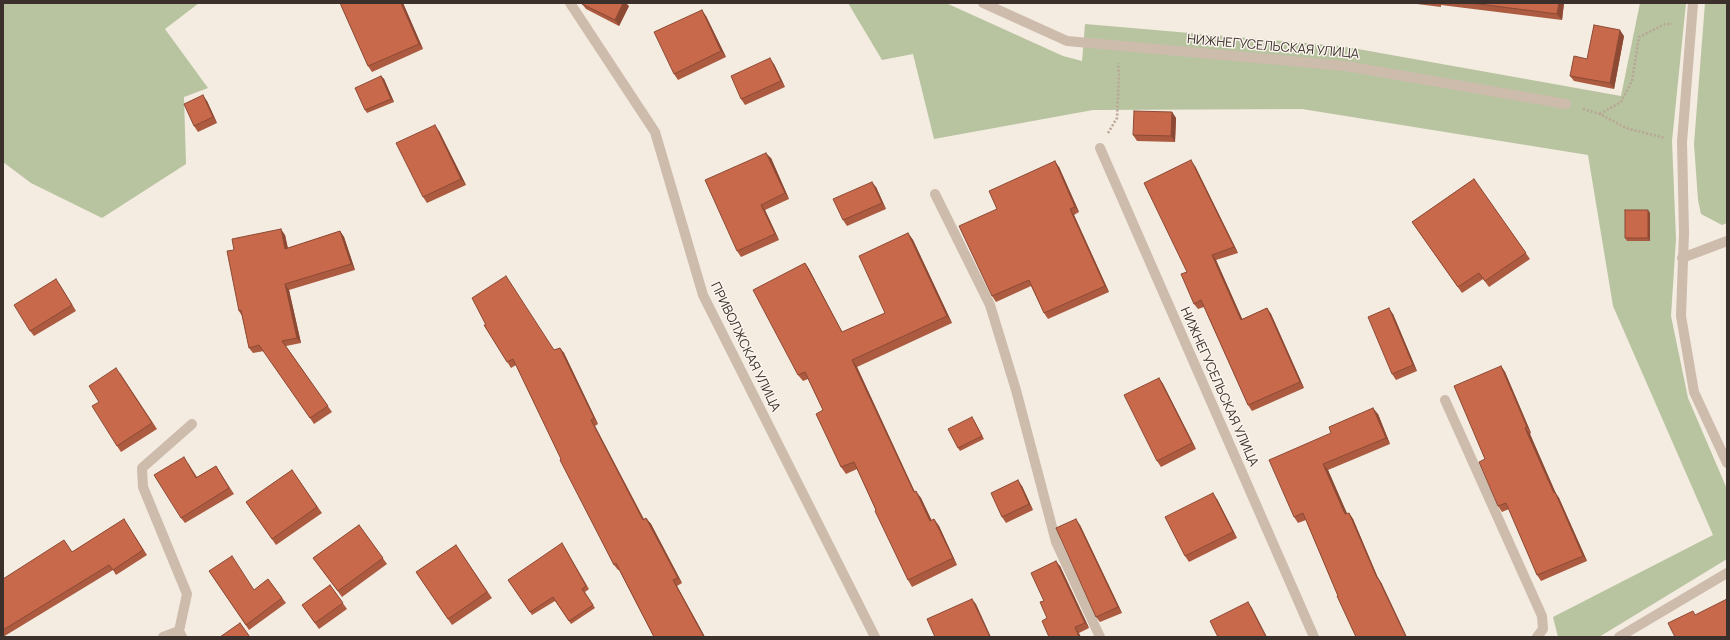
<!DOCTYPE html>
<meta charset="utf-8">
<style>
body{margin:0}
#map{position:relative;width:1730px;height:640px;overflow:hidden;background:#f4ebe1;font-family:Manrope,sans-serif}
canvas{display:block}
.frame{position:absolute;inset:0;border:4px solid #3b302b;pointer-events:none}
</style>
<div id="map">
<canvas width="1730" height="640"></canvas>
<div class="frame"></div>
</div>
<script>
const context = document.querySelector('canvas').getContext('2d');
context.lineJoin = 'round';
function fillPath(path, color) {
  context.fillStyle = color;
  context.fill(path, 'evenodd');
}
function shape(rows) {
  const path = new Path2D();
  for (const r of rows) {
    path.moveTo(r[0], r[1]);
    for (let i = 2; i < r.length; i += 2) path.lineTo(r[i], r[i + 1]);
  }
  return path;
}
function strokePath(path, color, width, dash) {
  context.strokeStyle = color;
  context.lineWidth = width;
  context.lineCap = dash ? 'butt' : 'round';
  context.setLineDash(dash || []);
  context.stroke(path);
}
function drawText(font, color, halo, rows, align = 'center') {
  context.font = font + ' Manrope,sans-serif';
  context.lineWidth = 3;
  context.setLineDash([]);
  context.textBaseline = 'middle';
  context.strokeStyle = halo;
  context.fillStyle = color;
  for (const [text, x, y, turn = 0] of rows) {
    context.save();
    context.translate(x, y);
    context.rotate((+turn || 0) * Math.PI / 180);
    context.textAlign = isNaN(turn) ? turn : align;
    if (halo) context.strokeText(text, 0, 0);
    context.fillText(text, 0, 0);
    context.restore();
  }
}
fillPath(shape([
 [3,3,199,3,165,29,208,88,184,97,186,164,102,218,31,183,3,162],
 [848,3,946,3,1063,56,1082,61,1085,24,1341,46,1621,96,1640,3,1686,3,1672,141,1676,239,1671,316,1688,398,1727,489,1727,559,1599,637,1558,637,1553,617,1713,535,1613,306,1588,155,1302,109,1093,110,934,139,913,54,882,60],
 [1705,3,1727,3,1727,223,1722,225,1701,214,1698,200,1694,144]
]), '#b8c4a0');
strokePath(shape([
 [1583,109,1600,114,1626,128,1665,138],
 [1600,114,1621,102,1632,81,1639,37,1665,24,1672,24],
 [1108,133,1117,118,1119,74,1118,63]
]), '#b9a596', 2.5, [2, 2]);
strokePath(shape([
 [935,194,990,305,1016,390,1056,542,1100,637],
 [1445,400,1542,616,1543,629,1537,637]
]), '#cdbbac', 10);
strokePath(shape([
 [570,3,655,132,703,295,875,637],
 [983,3,1067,41,1346,66,1566,104],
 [1693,3,1682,142,1684,233,1681,316,1694,392,1727,463],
 [1100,148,1314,637],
 [1682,258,1727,241],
 [163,637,179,631],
 [182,637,179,631,187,594,143,487,142,468,192,424],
 [1619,637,1727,573]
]), '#cdbbac', 10);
fillPath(shape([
 [340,3,403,3,423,49,372,72,368,66],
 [1409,3,1564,3,1562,20,1441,5,1441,7],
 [582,4,629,6,619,26,586,9],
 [706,16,726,57,678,80,674,74],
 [1624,36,1614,89,1574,81,1570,76,1587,59],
 [774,64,785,87,745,105,741,99],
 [381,76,384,79,394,102,367,113,365,110],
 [207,101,217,123,198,132,194,126],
 [1172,112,1176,118,1175,142,1137,141,1133,135],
 [439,131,466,185,427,203,423,197],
 [771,158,789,199,765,210,779,240,741,257,737,251],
 [1195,166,1238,253,1216,260,1242,319,1267,308,1271,314,1304,388,1252,411,1248,405,1204,307,1198,309,1194,304,1187,272],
 [1059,167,1079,212,1074,215,1109,292,1048,319,1044,313,1031,286,996,302,992,296],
 [1474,179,1530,259,1489,287,1483,279,1462,293,1412,222],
 [876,187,886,209,847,226,843,220],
 [1650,213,1650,241,1627,241,1625,238],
 [340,231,344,237,355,270,289,290,301,343,286,346,332,412,314,424,264,351,253,353,249,348,242,316,239,311,234,250,285,235,288,248],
 [908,233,913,240,952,323,857,367,915,492,921,498,932,521,934,519,939,526,957,565,912,587,908,580,857,469,846,474,841,467,823,410,808,379,803,381,798,375,805,263,809,269,842,332,885,313],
 [60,285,76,311,34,336,30,331],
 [1393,314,1417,371,1396,380,1392,374],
 [484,325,555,350,560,348,564,353,598,424,595,426,644,519,646,518,651,524,682,583,677,586,705,637,654,637,619,570,618,570,614,565,561,459,516,365,511,368],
 [1501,366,1505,372,1531,433,1530,434,1555,492,1559,498,1587,561,1541,581,1537,575,1509,509,1502,512,1498,506,1485,459],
 [120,373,157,429,121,452,117,446,99,402],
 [1159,378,1163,384,1196,449,1161,467,1157,461],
 [1378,414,1390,444,1328,470,1347,514,1349,513,1353,519,1378,578,1382,584,1338,596,1306,520,1298,523,1294,517,1331,433],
 [974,420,984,439,960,451,958,448],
 [188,463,197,477,216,466,234,494,185,523,181,518],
 [292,470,322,513,276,545,246,502],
 [1022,486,1033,510,1006,523,1002,517],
 [1217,499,1237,538,1189,562,1185,556],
 [124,519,147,555,116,575,113,570,3,637,3,579,72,552],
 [359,525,387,564,342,597,313,558],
 [1080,525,1122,613,1100,622,1096,617],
 [456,545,492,598,452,625,416,572],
 [564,546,589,589,585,592,595,608,571,624,555,601,532,615,508,580],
 [1060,566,1089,628,1079,633,1047,618,1044,601],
 [209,571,254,590,268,579,286,603,249,630],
 [330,585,347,609,319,629,302,605]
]), '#ac5a40');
fillPath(shape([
 [401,3,403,3,423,49,419,44],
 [623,3,626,3,629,6,619,26,615,20],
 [1559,3,1564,3,1562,20,1557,14],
 [702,10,706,16,726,57,721,51],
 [1620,30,1624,36,1614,89,1610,83],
 [770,58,774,64,785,87,781,81],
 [381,76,384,79,394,102,391,99],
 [203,95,207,101,217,123,213,117],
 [1172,112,1176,118,1175,142,1171,136],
 [435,125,439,131,466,185,461,179],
 [766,153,771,158,789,199,785,193],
 [1191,160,1195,166,1238,253,1234,247],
 [1055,161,1059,167,1079,212,1075,207],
 [872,182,876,187,886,209,882,203],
 [761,205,765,210,779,240,775,234],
 [1070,209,1074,215,1109,292,1105,286],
 [1648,210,1650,213,1650,241,1648,238],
 [281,229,285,235,289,255,285,249],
 [340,231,344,237,355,270,351,264],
 [908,233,913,240,952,323,947,316],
 [1212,255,1216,260,1245,325,1241,320],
 [805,263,809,269,846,339,842,332],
 [56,279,60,285,76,311,72,305],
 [285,284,289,290,301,343,297,338],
 [1267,308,1271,314,1304,388,1300,382],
 [1389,308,1393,314,1417,371,1413,365],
 [560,348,564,353,598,424,594,418],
 [852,360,857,367,918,499,914,492],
 [1501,366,1505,372,1531,433,1527,427],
 [1159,378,1163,384,1196,449,1192,443],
 [1373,408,1378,414,1390,444,1386,438],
 [591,420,595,426,647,526,643,520],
 [1525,428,1530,434,1558,498,1554,493],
 [1323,464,1328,470,1350,520,1345,514],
 [1018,480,1022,486,1033,510,1029,504],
 [916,491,921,498,935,528,930,521],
 [1555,492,1559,498,1587,561,1583,556],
 [1213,493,1217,499,1237,538,1233,532],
 [1349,513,1353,519,1378,578,1382,584,1407,637,1406,637,1377,578],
 [646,518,651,524,682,583,678,578],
 [934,519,939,526,957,565,953,558],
 [1076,519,1080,525,1122,613,1118,607],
 [1056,561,1060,566,1089,628,1085,623],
 [673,580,677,586,705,637,704,637],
 [972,599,976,604,991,637,990,637],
 [1248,602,1252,608,1267,637,1266,637],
 [1075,627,1079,633,1081,637,1079,637]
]), '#8c4a34');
const building = shape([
 [340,3,401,3,419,44,368,66,340,3],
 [582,3,623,3,615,20,582,4,582,3],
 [1471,3,1559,3,1557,14,1471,3],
 [702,10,721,51,674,74,654,32,702,10],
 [1594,25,1620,30,1610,83,1570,76,1574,56,1587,59,1594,25],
 [770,58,781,81,741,99,731,76,770,58],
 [381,76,391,99,365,110,355,88,381,76],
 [203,95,213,117,194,126,184,104,203,95],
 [1134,111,1172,112,1171,136,1133,135,1134,111],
 [435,125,461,179,423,197,396,143,435,125],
 [766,153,785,193,761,205,775,234,737,251,705,180,766,153],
 [1191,160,1234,247,1212,255,1241,320,1267,308,1300,382,1248,405,1201,300,1194,304,1181,274,1187,272,1144,183,1191,160],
 [1055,161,1075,207,1070,209,1105,286,1044,313,1029,280,992,296,959,226,997,209,989,191,1055,161],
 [1474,179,1526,253,1485,281,1479,273,1458,287,1412,222,1474,179],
 [872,182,882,203,843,220,833,199,872,182],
 [1625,210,1648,210,1648,238,1625,238,1625,210],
 [281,229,285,249,340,231,351,264,285,284,297,338,282,341,328,406,310,418,259,345,249,348,241,310,239,311,227,251,234,250,232,239,281,229],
 [908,233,947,316,852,360,914,492,916,491,930,521,934,519,953,558,908,580,875,511,876,510,854,462,841,467,816,414,823,410,805,372,798,375,753,290,805,263,842,332,885,313,859,256,908,233],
 [506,276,554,350,560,348,594,418,591,420,643,520,646,518,678,578,673,580,704,637,654,637,616,563,614,565,560,460,561,459,513,359,507,362,484,325,486,325,472,298,506,276],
 [56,279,72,305,30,331,14,305,56,279],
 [1389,308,1413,365,1392,374,1368,317,1389,308],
 [1501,366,1527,427,1525,428,1554,493,1555,492,1583,556,1537,575,1506,503,1498,506,1479,462,1485,459,1454,386,1501,366],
 [116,368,152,423,117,446,92,406,99,402,89,386,116,368],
 [1159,378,1192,443,1157,461,1124,395,1159,378],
 [1373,408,1386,438,1323,464,1345,514,1349,513,1377,578,1378,578,1406,637,1356,637,1337,596,1338,596,1303,513,1294,517,1269,460,1331,433,1329,427,1373,408],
 [972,417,982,436,958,448,948,429,972,417],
 [184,457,196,478,216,466,229,488,181,518,154,475,184,457],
 [292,470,317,507,272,539,246,502,292,470],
 [1018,480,1029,504,1002,517,991,493,1018,480],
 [1213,493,1233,532,1185,556,1165,517,1213,493],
 [124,519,143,550,113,570,109,565,3,630,3,579,64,540,72,552,124,519],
 [1076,519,1118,607,1096,617,1056,528,1076,519],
 [359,525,383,558,338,591,313,558,359,525],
 [562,543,586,586,582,589,593,605,569,621,553,597,530,612,508,580,562,543],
 [456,545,487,592,448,619,416,572,456,545],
 [232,556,254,590,268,579,282,598,246,625,209,571,232,556],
 [1056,561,1085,623,1075,627,1079,637,1049,637,1042,621,1047,618,1040,602,1044,601,1031,573,1056,561],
 [330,585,343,603,315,623,302,605,330,585],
 [972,599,990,637,935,637,927,619,972,599],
 [1727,599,1727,637,1675,637,1668,623,1693,611,1695,615,1727,599],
 [1248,602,1266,637,1218,637,1210,621,1248,602],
 [240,623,250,637,220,637,240,623]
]);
fillPath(building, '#c8694b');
strokePath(building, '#8c4a34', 1);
drawText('13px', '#3b302b', '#fbf5ee', [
 ["НИЖНЕГУСЕЛЬСКАЯ УЛИЦА",1273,47,5],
 ["ПРИВОЛЖСКАЯ УЛИЦА",745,347,64],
 ["НИЖНЕГУСЕЛЬСКАЯ УЛИЦА",1219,387,66]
]);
</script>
